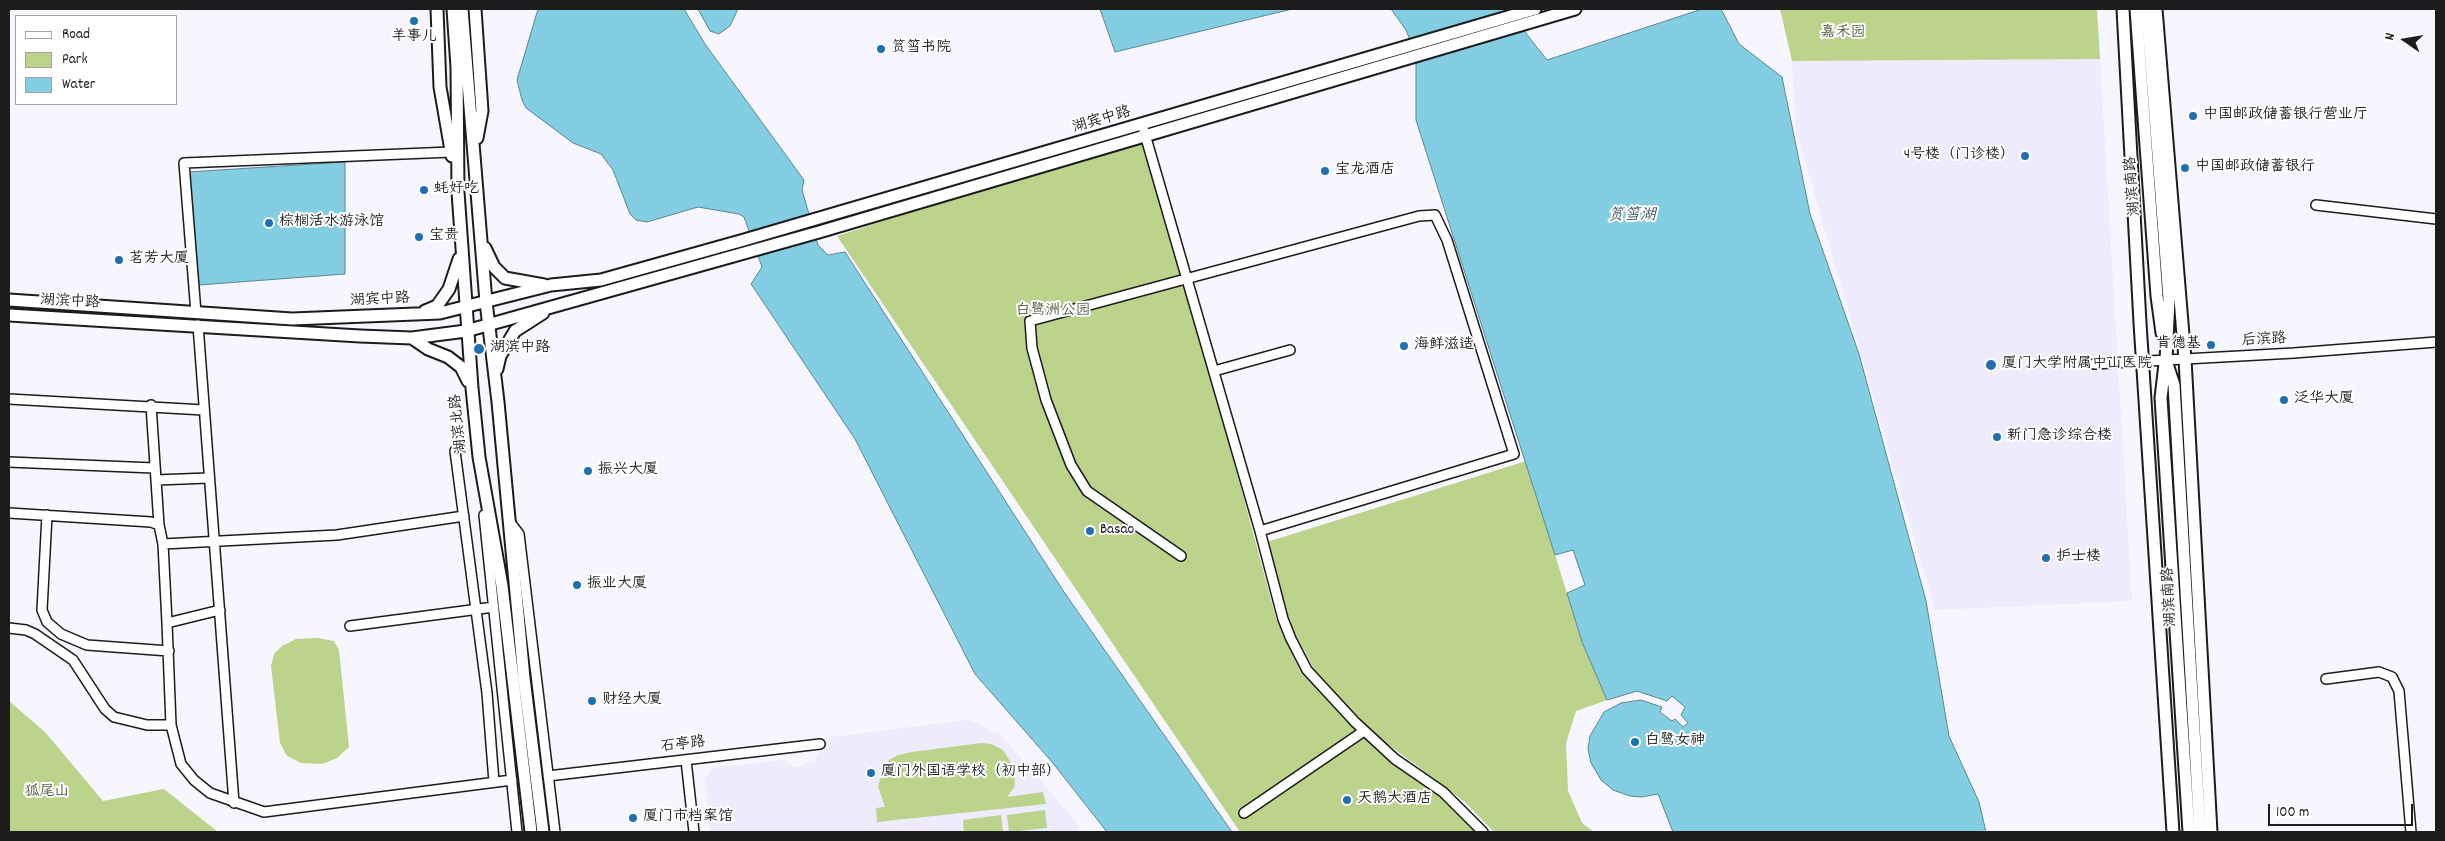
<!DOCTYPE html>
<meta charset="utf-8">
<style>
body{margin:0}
#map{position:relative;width:2445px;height:841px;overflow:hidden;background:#f7f6fe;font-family:Dekko,sans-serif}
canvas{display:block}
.frame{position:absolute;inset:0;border:10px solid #1c1c1c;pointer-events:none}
.legend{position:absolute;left:15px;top:15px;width:162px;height:90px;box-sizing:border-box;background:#fff;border:1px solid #a4a4a4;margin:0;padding:6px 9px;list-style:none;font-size:15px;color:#1c1c1c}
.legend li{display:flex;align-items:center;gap:10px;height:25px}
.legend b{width:25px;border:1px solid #a4a4a4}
.north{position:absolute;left:2380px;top:15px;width:50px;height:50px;-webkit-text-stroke:4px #fff;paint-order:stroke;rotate:283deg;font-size:14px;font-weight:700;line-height:20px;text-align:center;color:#1c1c1c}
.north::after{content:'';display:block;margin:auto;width:18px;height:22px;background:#1c1c1c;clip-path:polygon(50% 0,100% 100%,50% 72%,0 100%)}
.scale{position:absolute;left:2268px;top:804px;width:145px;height:22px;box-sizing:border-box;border:2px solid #1c1c1c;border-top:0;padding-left:6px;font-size:15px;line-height:18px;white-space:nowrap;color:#1c1c1c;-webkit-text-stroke:4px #fff;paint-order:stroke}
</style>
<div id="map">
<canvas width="2445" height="841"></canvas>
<div class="frame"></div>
<ul class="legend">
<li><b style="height:6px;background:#fff"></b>Road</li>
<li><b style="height:14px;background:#bbd38a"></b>Park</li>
<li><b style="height:14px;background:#83cee3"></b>Water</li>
</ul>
<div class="north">N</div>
<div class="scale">100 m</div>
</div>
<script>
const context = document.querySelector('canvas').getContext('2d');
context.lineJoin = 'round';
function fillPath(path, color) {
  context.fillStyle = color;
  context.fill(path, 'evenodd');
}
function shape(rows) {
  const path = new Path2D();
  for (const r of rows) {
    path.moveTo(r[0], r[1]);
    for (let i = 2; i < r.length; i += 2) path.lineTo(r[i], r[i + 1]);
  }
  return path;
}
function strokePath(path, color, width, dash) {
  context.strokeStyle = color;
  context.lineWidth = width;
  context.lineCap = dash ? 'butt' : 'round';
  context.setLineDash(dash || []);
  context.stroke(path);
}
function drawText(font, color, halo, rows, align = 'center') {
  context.font = font + ' Dekko,"LXGW WenKai TC",sans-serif';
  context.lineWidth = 4;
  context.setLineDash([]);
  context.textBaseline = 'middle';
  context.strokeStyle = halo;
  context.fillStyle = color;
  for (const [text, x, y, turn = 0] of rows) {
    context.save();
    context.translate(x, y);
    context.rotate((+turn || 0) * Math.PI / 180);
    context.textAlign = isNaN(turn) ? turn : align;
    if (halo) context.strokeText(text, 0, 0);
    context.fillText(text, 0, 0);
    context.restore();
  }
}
fillPath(shape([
 [2100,59,2132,601,1935,610,1796,130,1792,61],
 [967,720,982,725,990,731,1000,734,1078,824,1079,832,710,832,705,779,712,768,784,760,794,767,801,767,805,763,815,761,820,748,825,748,824,738]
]), '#edebfc');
fillPath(shape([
 [1780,9,2097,9,2100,59,1792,61],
 [1146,136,1276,618,1299,669,1355,722,1376,750,1443,792,1483,832,1240,832,837,236],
 [1526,461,1582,642,1607,700,1576,711,1566,743,1568,791,1582,823,1594,832,1494,832,1465,802,1377,736,1319,678,1287,619,1267,542],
 [317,638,334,641,339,650,349,747,337,758,322,764,301,763,287,756,280,743,271,666,274,654,282,646,296,639],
 [9,701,45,732,103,801,164,789,218,832,9,832],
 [981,743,991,744,1003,750,1014,768,1015,786,1007,797,1043,792,1046,804,877,822,876,808,885,807,878,786,884,768,889,760,898,755,912,752],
 [1045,810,1047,828,1009,832,1007,815],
 [1001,815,1003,832,964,832,963,820]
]), '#bbd38a');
const water = shape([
 [538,9,684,9,705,44,804,180,802,190,818,245,828,255,845,252,1064,592,1232,832,1107,832,1052,762,975,674,855,439,751,284,762,267,744,217,739,214,698,207,647,222,636,220,630,214,613,170,601,154,573,143,526,108,522,100,517,80,538,9],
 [698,9,738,9,730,26,719,34,710,31,698,9],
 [1100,9,1292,9,1115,52,1100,9],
 [1391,9,1517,9,1525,32,1547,60,1702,9,1721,9,1739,44,1782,77,1810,214,1859,354,1926,601,1949,736,1979,802,1986,832,1673,832,1658,794,1642,797,1630,796,1613,790,1601,780,1591,763,1588,749,1590,736,1604,712,1621,703,1641,700,1662,707,1660,712,1672,721,1675,719,1683,727,1688,723,1681,715,1685,707,1672,696,1667,701,1637,691,1607,700,1582,642,1567,593,1585,585,1573,550,1555,555,1416,120,1416,60,1412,45,1406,30,1391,9],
 [345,162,345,274,199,285,188,172,345,162]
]);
fillPath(water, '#83cee3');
strokePath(water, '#5a8793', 1);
const minor = shape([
 [1144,131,1260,531,1283,619,1291,639,1307,670,1355,722,1395,759,1443,792,1483,832],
 [2316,205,2436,219],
 [196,313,184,163,451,152],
 [198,325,234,803],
 [2094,364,2294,353,2436,342],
 [1214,371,1290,350],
 [9,399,204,410],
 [151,405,159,525,163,544,167,623],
 [455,451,487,693,494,782],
 [9,462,154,468],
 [156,480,208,478],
 [9,513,151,522,159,525],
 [47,515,42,610,47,622,61,634,87,645,169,651],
 [484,515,517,832],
 [509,521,519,534,555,832],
 [163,544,337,535,464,516],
 [1181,556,1087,491,1071,465,1046,400,1032,348,1030,321,1419,216,1435,215,1447,240,1514,454,1260,531],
 [220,610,167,623,171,725,181,764,194,780,210,793,264,812,512,780],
 [350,626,494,607],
 [9,628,26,630,35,634,73,660,105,709,114,717,147,725,171,725],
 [2326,679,2379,672,2392,677,2399,691,2411,832],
 [686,760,694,832],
 [548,776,820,744],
 [1244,813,1364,731]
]);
const major = shape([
 [437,9,440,87,452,156],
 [453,9,457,67,458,192,472,388,479,457,502,586,531,832],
 [462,9,486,302,498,402,524,678,543,832],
 [475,9,482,111,477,138],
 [2123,9,2140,323,2173,832],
 [2136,9,2157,296,2162,333],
 [2147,9,2169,299,2166,361,2174,385,2200,832],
 [2156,9,2185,359,2211,832],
 [485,248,494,267,505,278,544,285],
 [9,300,292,319,440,313,551,285,601,280,744,240,1535,9],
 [425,311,437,306,449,289,459,259],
 [9,315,360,336,412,338,466,331,819,232,1575,9],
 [412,338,428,349,448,357,461,367,468,381],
 [2165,364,2161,398,2189,832],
 [497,369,500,356,515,331,543,313]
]);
strokePath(minor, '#1c1c1c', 12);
strokePath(major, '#1c1c1c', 15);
strokePath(minor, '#fff', 9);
strokePath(major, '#fff', 11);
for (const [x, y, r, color] of [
 [414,21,5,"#1f6fb2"],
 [881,49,5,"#1f6fb2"],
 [2193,116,5,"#1f6fb2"],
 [2025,156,5,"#1f6fb2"],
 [2185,168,5,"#1f6fb2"],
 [1325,171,5,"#1f6fb2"],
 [424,190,5,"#1f6fb2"],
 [269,223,5,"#1f6fb2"],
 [419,237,5,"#1f6fb2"],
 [119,260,5,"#1f6fb2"],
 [2211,345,5,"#1f6fb2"],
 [1404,346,5,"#1f6fb2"],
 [479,349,6,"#1f6fb2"],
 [1991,365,6,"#1f6fb2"],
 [2284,400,5,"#1f6fb2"],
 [1997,437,5,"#1f6fb2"],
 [588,471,5,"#1f6fb2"],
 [1090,531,5,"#1f6fb2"],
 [2046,558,5,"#1f6fb2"],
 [577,585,5,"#1f6fb2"],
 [592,701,5,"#1f6fb2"],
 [1635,742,5,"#1f6fb2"],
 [871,773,5,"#1f6fb2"],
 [1347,800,5,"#1f6fb2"],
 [633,818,5,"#1f6fb2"]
]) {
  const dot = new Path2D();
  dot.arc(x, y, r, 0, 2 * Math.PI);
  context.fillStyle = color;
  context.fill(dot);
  strokePath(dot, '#fff', 2);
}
drawText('15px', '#545c42', '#fff', [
 ["嘉禾园",1843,34],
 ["白鹭洲公园",1053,312],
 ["狐尾山",47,793]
]);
drawText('15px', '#1c1c1c', '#fff', [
 ["羊事儿",414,38,"center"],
 ["筼筜书院",891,49],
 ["中国邮政储蓄银行营业厅",2203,116],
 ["4号楼（门诊楼）",2015,156,"right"],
 ["中国邮政储蓄银行",2195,168],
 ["宝龙酒店",1335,171],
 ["蚝好吃",434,190],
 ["棕榈活水游泳馆",279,223],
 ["宝贵",429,237],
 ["茗芳大厦",129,260],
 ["肯德基",2201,345,"right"],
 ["海鲜滋造",1414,346],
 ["湖滨中路",490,349],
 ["厦门大学附属中山医院",2002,365],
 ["泛华大厦",2294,400],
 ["新门急诊综合楼",2007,437],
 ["振兴大厦",598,471],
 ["Basao",1100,531],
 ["护士楼",2056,558],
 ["振业大厦",587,585],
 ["财经大厦",602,701],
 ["白鹭女神",1645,742],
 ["厦门外国语学校（初中部）",881,773],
 ["天鹅大酒店",1357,800],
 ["厦门市档案馆",643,818]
], 'left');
drawText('15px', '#1c1c1c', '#fff', [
 ["湖宾中路",1102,121,-16],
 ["湖滨南路",2134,186,-94],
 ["湖宾中路",380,301,-3],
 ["湖滨中路",70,303,3],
 ["后滨路",2264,341,-3],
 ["湖滨北路",460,424,-96],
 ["湖滨南路",2171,597,-93],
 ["石亭路",683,746,-7]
]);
drawText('italic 16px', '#405a62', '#fff', [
 ["筼筜湖",1632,217]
]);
</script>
